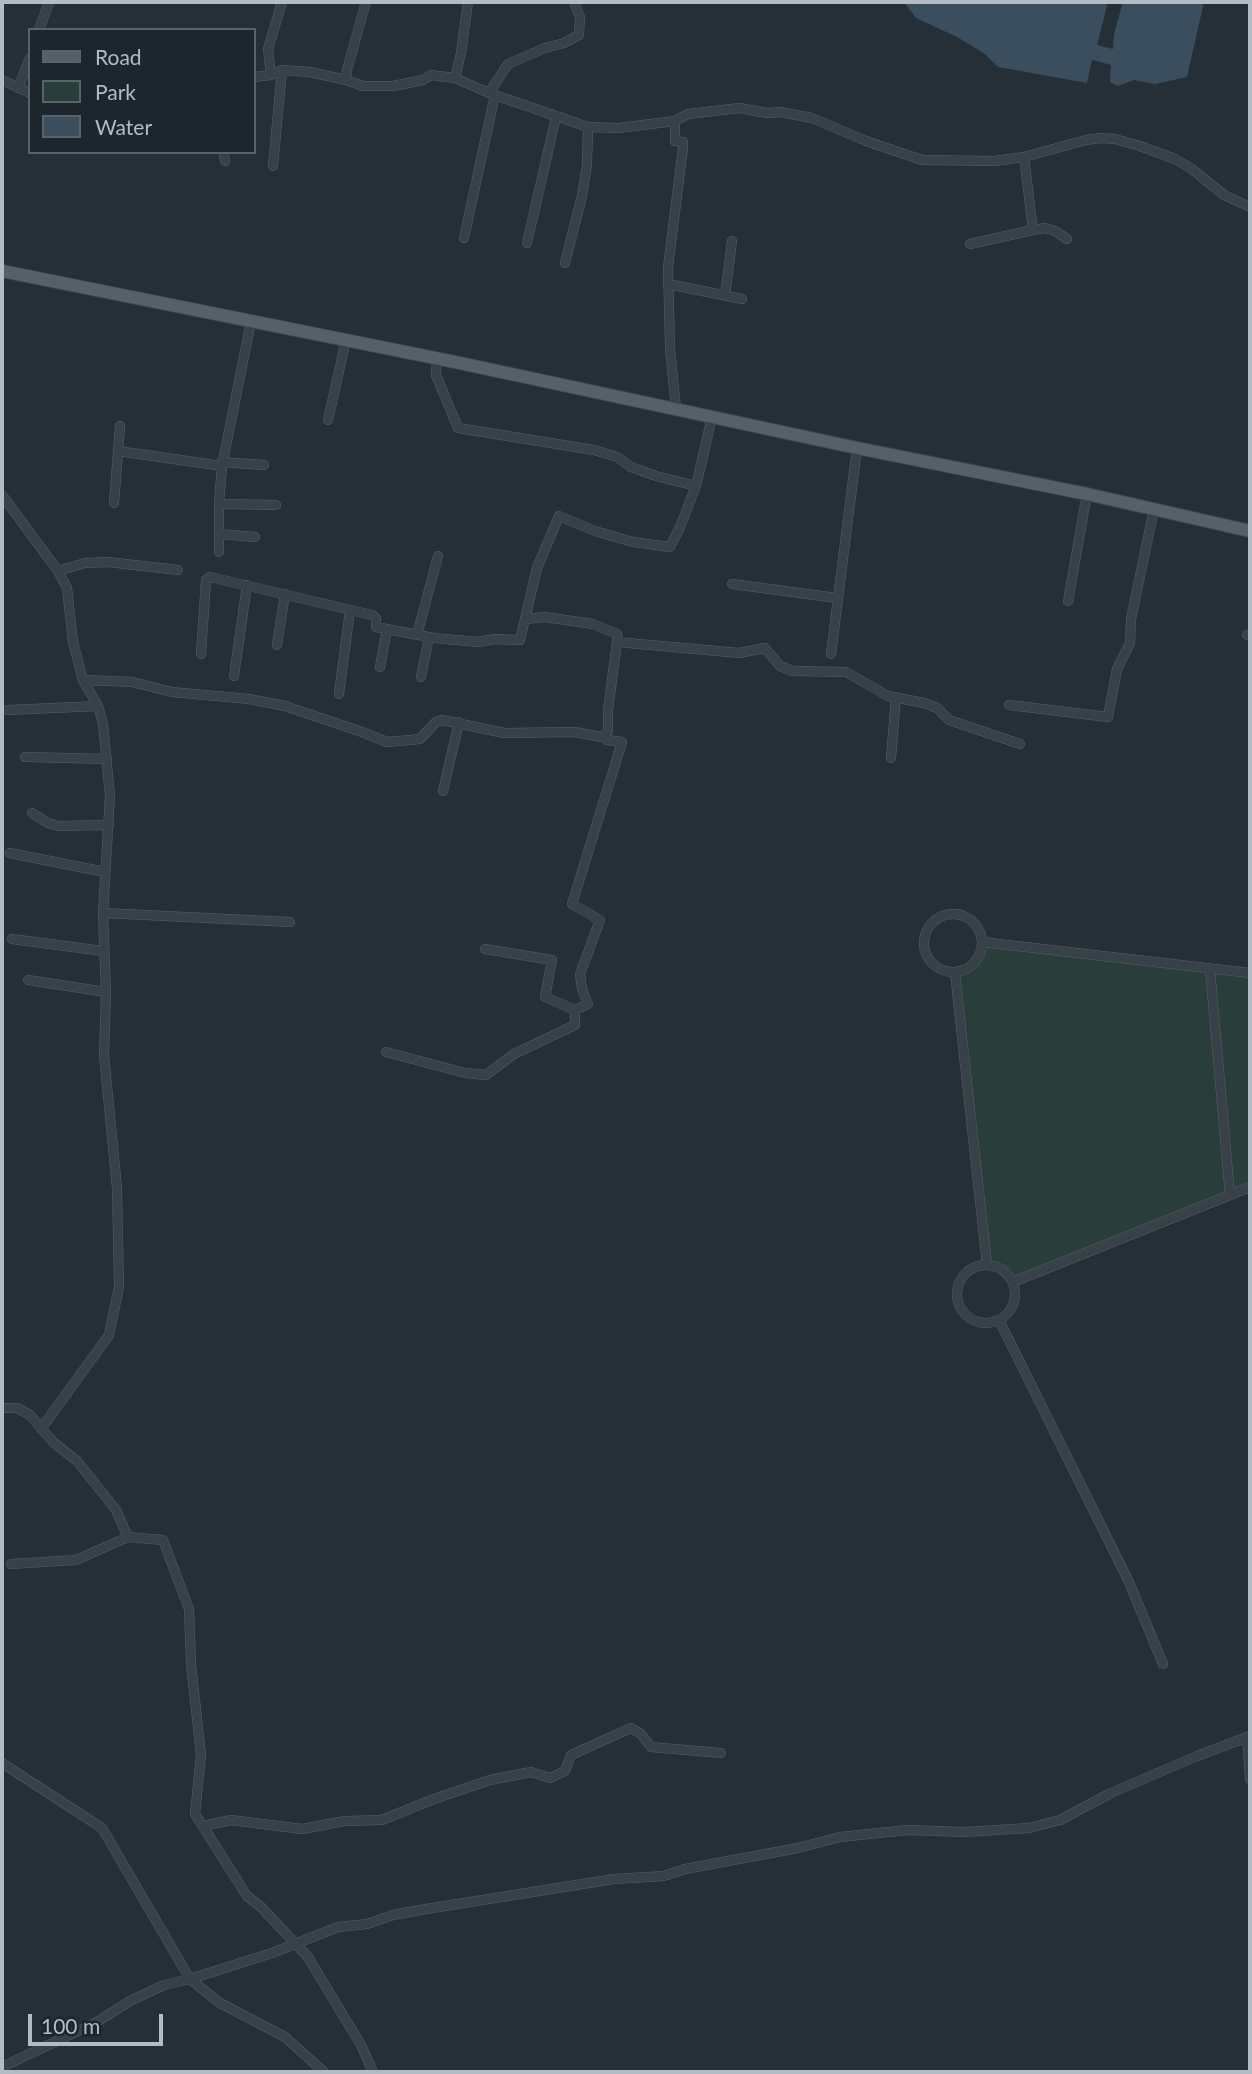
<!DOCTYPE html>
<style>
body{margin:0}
#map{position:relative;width:1252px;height:2074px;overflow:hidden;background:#242f37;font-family:Lato,sans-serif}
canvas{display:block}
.frame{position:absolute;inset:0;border:4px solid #b3bcc4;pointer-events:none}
.legend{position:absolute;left:28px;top:28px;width:228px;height:126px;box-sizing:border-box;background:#1d262d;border:2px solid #596269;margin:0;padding:9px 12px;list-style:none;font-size:21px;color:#b3bcc4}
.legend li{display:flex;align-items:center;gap:14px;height:35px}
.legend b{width:35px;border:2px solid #596269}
.scale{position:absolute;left:28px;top:2014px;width:135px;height:32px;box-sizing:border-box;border:4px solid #b3bcc4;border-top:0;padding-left:9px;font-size:21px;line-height:24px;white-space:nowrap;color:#b3bcc4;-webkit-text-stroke:5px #1d262d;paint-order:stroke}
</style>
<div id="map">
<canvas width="1252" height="2074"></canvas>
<div class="frame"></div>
<ul class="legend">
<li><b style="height:9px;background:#566068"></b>Road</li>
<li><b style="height:19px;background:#293d3a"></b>Park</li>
<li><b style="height:19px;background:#3a4e5d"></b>Water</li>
</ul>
<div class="scale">100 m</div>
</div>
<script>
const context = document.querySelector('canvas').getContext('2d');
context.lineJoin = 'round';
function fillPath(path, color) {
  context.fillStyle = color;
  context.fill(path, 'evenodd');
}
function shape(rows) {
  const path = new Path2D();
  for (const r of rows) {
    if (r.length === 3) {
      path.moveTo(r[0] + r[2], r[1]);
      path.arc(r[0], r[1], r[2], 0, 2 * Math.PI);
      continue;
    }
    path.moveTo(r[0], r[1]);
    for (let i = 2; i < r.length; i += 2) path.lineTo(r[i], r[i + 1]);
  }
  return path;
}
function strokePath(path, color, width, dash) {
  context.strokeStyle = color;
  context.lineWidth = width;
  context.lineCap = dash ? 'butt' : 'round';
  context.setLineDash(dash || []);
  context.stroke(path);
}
fillPath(shape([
 [982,942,1250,973,1250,1187,1013,1282,1006,1273,997,1267,987,1265,955,973,965,970,974,963,980,953]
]), '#293d3a');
fillPath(shape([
 [904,2,1108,2,1097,45,1113,49,1114,34,1123,2,1204,2,1187,77,1155,84,1134,80,1118,86,1110,82,1111,65,1092,60,1087,83,998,67,985,54,957,37,916,18]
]), '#3a4e5d');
const minor = shape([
 [39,30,49,2],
 [271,75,268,49,282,2],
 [254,77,271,75,282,70,310,72,346,80,363,86,393,86,423,80,431,75,455,78,489,93,588,127,618,128,675,121,688,114,739,108,767,113,780,112,812,118,866,141,922,160,994,161,1024,157,1086,140,1101,138,1115,139,1140,146,1175,159,1192,169,1224,195,1250,207],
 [455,78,461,53,468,2],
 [2,80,30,93],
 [346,80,347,70,366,2],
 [18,88,30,58],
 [489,93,508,64,545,48,564,43,579,35,580,17,574,2],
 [675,121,675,141,683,142,683,148,668,267,670,348,676,409],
 [223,152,225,161],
 [273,166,282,70],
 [1033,230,1045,228,1055,231,1067,239],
 [464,238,495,95],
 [527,243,556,117],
 [970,244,1033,230,1024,157],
 [565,263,582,196,587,165,588,127],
 [668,284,742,299],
 [725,296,732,241],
 [437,358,436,375,458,428,594,450,617,457,631,467,656,476,696,486],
 [328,420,346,340],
 [118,451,222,466],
 [222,462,264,465],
 [2,495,58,571,67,588,73,642,83,680,98,706,103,724,110,796,103,913,106,992,104,1055,117,1188,119,1287,109,1335,41,1429],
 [114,503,120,426],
 [219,504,276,505],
 [220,534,255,537],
 [219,552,219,504,222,466,251,322],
 [58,571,85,563,108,562,178,570],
 [732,584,837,598],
 [1068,601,1087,494],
 [525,619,545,617,593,624,617,634,617,642,739,653,765,648,780,666,793,671,846,672,888,696,924,703,937,708,949,720,1020,744],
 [417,635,438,556],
 [1247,635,1250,635],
 [277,645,285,594],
 [201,654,206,580,210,577,372,615,376,618,376,627,434,638,478,642,494,639,520,640,537,568,559,516,595,531,633,542,670,547,680,527,696,486,712,417],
 [831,654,857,448],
 [380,667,387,629],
 [234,676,247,585],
 [421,677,429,637],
 [83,680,132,682,172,692,249,699,285,706,362,732,387,742,420,739,436,722,442,720,504,733,575,732,606,738],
 [339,694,350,610],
 [1009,705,1108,717,1117,669,1130,643,1131,619,1154,509],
 [8,710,98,706],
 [25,757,107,759],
 [891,758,896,697],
 [443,791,459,722],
 [32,813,48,823,58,826,109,825],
 [10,853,105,872],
 [103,913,290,922],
 [953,943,29],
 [12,939,103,951],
 [982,942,1250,973],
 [485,949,552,960,545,997,575,1010],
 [1210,969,1230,1195],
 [955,973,987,1265],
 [28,980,106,992],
 [386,1052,465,1073,486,1075,514,1054,575,1025,575,1010,588,1004,582,989,580,974,600,920,572,904,622,742,607,740,605,735,608,731,608,710,617,642],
 [986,1294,29],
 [1013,1282,1250,1187],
 [999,1320,1129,1582,1163,1664],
 [2,1408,17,1408,30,1415,53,1442,77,1461,116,1510,128,1537,163,1540,189,1609,191,1664,201,1755,195,1814,247,1896,261,1907,308,1957,361,2045,373,2072],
 [11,1564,76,1560,128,1537],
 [1247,1737,1250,1779],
 [2,1763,102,1828,190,1979,220,2003,285,2037,324,2072],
 [204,1826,231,1820,302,1829,345,1821,382,1820,434,1799,490,1780,531,1772,550,1778,565,1771,571,1755,631,1728,641,1734,651,1747,721,1753],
 [2,2067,97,2022,130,2001,164,1985,190,1979,272,1953,338,1927,367,1924,393,1915,420,1910,614,1879,664,1876,685,1869,798,1848,840,1837,908,1830,964,1832,1029,1828,1060,1820,1111,1793,1197,1756,1250,1736]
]);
const major = shape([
 [2,271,455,362,857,448,1087,494,1250,531]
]);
strokePath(minor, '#565f66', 10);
strokePath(major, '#414a51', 14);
strokePath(minor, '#384148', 9);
strokePath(major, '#566068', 12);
</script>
